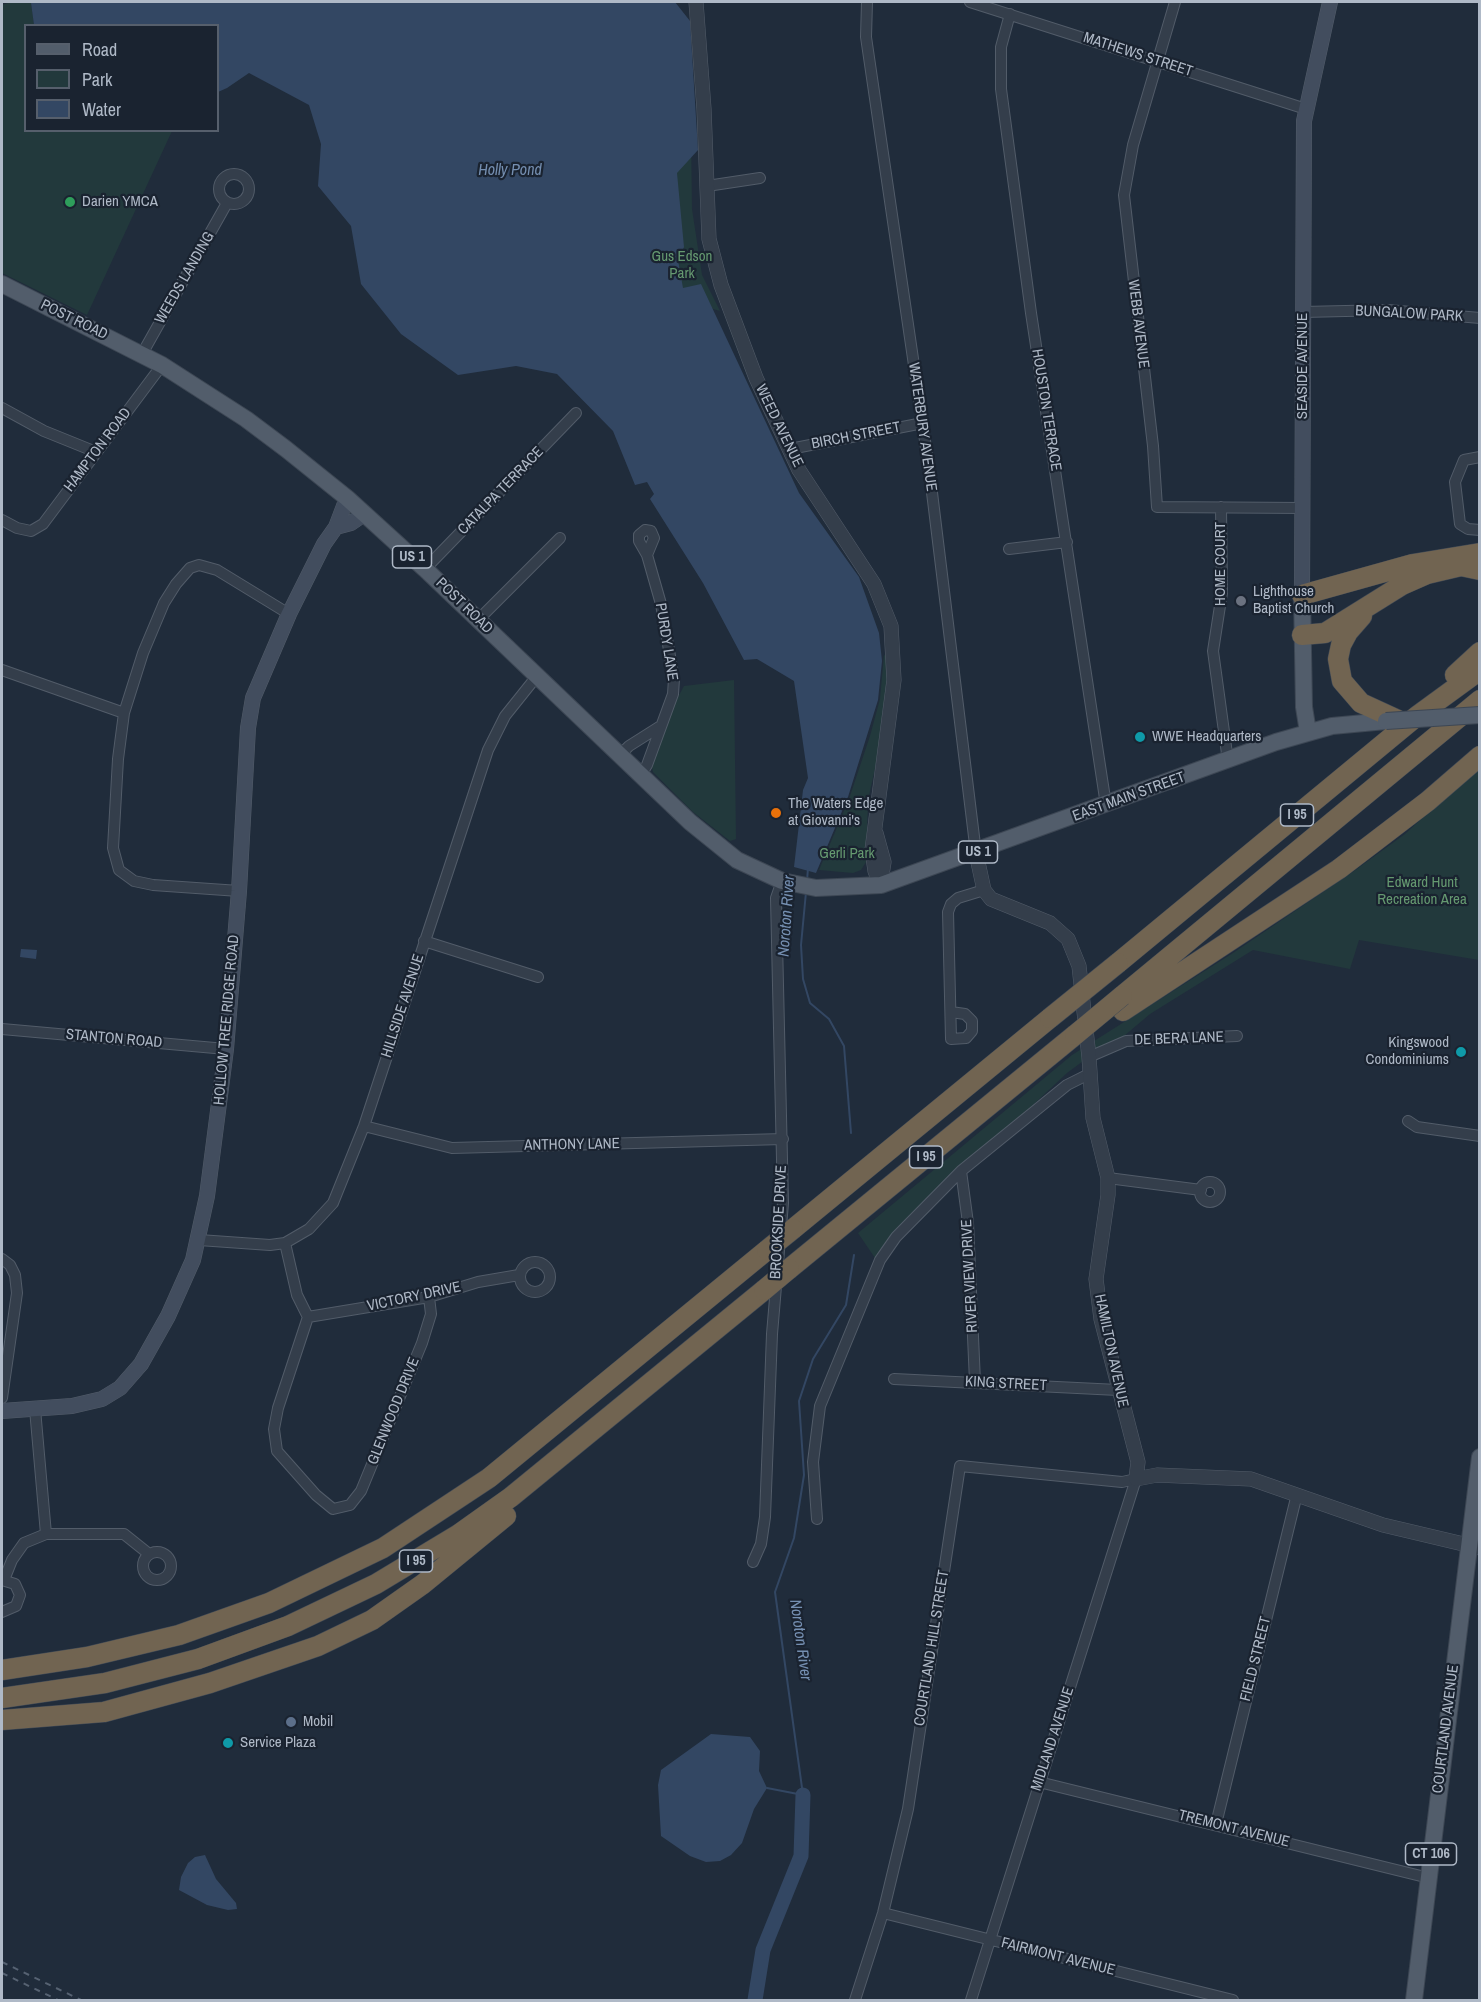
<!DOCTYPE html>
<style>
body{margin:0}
#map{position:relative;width:1481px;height:2002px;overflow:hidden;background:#202c3b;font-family:"Archivo Narrow",sans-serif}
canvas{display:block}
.frame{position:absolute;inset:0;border:3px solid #afb9c7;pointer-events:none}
.legend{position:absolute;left:24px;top:24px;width:195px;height:108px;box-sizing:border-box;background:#1a2330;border:2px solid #565f6c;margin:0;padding:8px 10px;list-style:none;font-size:18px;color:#afb9c7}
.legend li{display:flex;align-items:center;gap:12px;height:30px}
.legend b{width:30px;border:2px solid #565f6c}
</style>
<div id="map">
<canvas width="1481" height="2002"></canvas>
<div class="frame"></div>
<ul class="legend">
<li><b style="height:8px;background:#525d6b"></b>Road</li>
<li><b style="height:16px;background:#22393c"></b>Park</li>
<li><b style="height:16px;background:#334763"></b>Water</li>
</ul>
</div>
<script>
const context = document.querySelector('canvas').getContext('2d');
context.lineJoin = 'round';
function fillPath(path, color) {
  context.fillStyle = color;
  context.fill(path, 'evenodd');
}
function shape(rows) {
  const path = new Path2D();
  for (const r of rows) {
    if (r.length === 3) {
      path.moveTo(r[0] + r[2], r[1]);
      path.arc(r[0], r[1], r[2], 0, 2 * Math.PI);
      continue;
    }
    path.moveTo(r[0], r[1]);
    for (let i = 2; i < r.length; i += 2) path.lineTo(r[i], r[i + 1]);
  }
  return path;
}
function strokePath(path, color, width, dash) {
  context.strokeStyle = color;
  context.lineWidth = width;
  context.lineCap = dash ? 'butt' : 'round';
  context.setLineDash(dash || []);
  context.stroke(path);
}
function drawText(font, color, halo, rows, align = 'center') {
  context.font = font + ' "Archivo Narrow",sans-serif';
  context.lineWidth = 4.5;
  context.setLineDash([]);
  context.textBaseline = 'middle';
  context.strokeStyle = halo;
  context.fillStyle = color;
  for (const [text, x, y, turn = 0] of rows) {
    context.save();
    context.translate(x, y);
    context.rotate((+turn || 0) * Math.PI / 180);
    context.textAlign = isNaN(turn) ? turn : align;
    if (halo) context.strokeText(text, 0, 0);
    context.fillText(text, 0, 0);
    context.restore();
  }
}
fillPath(shape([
 [11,2,31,3,34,25,26,26,26,130,172,131,87,315,2,273,2,5],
 [691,134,692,209,702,275,720,311,690,302,664,257,665,186],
 [884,655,890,657,881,742,868,800,866,862,861,870,853,873,819,870,849,799,870,736,880,699],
 [734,680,736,839,730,841,693,812,653,772,651,763,659,732,684,686],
 [1479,766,1479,960,1359,940,1350,969,1253,950,1150,1014,1124,1036,1102,1047,1067,1073,969,1165,916,1209,875,1258,858,1233,1072,1055,1233,953,1354,871,1405,834]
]), '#22393c');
fillPath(shape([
 [17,2,675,2,690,21,698,150,677,173,684,247,678,260,683,288,701,284,799,493,859,577,879,633,882,661,878,700,848,797,816,873,794,867,803,790,808,778,794,681,757,659,744,660,703,583,650,499,654,494,647,482,635,485,613,431,557,374,516,366,458,375,401,334,361,284,351,226,318,186,321,144,309,105,249,73,227,88,218,92,218,26,34,25,31,3],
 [21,949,37,950,36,959,20,957],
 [711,1734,750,1737,760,1751,759,1771,767,1788,754,1809,742,1843,731,1855,720,1861,706,1862,690,1856,661,1836,658,1785,661,1770],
 [205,1855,216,1879,236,1903,237,1909,228,1910,207,1905,179,1890,181,1877,188,1863,195,1857]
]), '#334763');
strokePath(shape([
 [807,881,808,868],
 [806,892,801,945,803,979,810,1003,829,1019,844,1046,851,1133],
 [767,1788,803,1795,775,1592,794,1538,804,1475,799,1401,813,1359,846,1305,854,1255]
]), '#334763', 2);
strokePath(shape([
 [755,2000,763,1950,801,1856,803,1795]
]), '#334763', 15);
const minor = shape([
 [867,2,866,37,929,468,976,853],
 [970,2,1306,109],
 [1175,2,1133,145,1124,195,1153,446,1157,507,1303,508],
 [1010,14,1001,47,1001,89,1031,313,1106,805],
 [234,189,15],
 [707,186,760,178],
 [1303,312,1388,310,1480,318],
 [142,354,227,203],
 [2,408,44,431,96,452],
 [790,449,923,423],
 [1480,457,1464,460,1455,482,1460,524,1468,529,1480,530],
 [1221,507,1222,593,1213,651,1228,761],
 [2,520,17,528,31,531,43,524,162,365],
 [1009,549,1067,542],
 [425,569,576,413],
 [479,619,560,538],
 [2,670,124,713],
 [619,756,629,746,659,727],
 [641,775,647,765,673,694,674,679,661,604,647,555,639,541,639,535,645,530,651,531,654,538,647,555],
 [239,891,153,885,134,881,119,870,113,848,118,759,124,713,143,653,164,603,176,584,190,568,199,565,217,570,289,614],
 [424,941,538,977],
 [951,1012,965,1014,972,1021,972,1031,966,1038,951,1039,948,912,951,904,958,898,984,890],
 [2,1029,226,1049],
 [1089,1057,1126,1041,1237,1036],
 [1408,1121,1417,1127,1480,1136],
 [364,1126,452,1148,783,1139],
 [961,1171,968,1223,975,1382],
 [1108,1178,1201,1190],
 [1210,1192,10],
 [199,1240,270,1245,285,1243,309,1229,333,1203,364,1126,488,750,505,716,537,676],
 [285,1243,297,1295,308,1317,278,1408,274,1429,277,1451,316,1495,333,1509,350,1505,361,1491,422,1343,431,1314,429,1297],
 [2,1259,10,1265,15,1275,17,1293,2,1398],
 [535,1277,15],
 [308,1317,429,1297,478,1282,519,1275],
 [894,1379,1118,1390],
 [35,1409,46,1534,124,1534,149,1554],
 [817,1519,813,1462,820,1406,880,1260,896,1237,961,1171,1067,1085,1089,1074],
 [157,1566,14],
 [753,1562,761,1544,765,1517,772,1334,783,1203,776,898,782,881],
 [2,1580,15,1584,20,1595,16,1606,2,1612],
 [4,1580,12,1560,24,1543,46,1534],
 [1039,1782,1429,1878],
 [1216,1824,1297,1494],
 [883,1913,1233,2000],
 [855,2000,883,1913,908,1809,960,1466,1122,1482,1136,1479],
 [971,2000,1136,1479]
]);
const tertiary = shape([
 [696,2,704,109,709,239,721,285,756,378,799,470,874,584,891,626,894,680,872,850,875,871,881,885],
 [876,833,884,862,881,881],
 [976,853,984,890,991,899,1050,923,1068,939,1079,966,1089,1057,1093,1118,1108,1178,1108,1195,1096,1279,1101,1319,1138,1462,1136,1479,1157,1475,1251,1479,1383,1525,1480,1548]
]);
const secondary = shape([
 [336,527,351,523,364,514],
 [1302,595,1304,121,1330,2],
 [2,1411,72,1406,102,1399,120,1388,141,1364,168,1316,193,1260,207,1196,226,1049,239,891,248,728,253,698,289,614,324,544,336,527,347,498]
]);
const primary = shape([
 [2,284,162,365,246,419,286,449,347,498,425,569,690,822,737,860,782,881,816,888,881,885,1276,742,1332,726,1386,721],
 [1302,595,1304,707,1308,732],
 [1414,2000,1480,1457]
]);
const motorway = shape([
 [1302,595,1413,564,1480,553],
 [1362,616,1348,632,1341,645,1338,659,1342,681,1361,703,1398,720],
 [1302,635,1325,633,1402,585,1427,574,1461,566,1480,570],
 [1455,675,1480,652],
 [1118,963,1417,716,1480,670],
 [1122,996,1480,700],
 [1123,1011,1339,869,1428,801,1480,756],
 [793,1229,1050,1018],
 [789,1269,1075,1035],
 [2,1670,87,1657,179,1635,269,1603,383,1548,489,1478,767,1250],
 [2,1698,105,1683,198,1659,288,1626,376,1584,459,1534,511,1497,764,1290],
 [2,1720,104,1712,210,1683,318,1646,372,1620,423,1584,506,1516]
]);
strokePath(minor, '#525c69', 12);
strokePath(tertiary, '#525c69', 15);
strokePath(secondary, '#525c69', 16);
strokePath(primary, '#3d4754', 18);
strokePath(motorway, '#3f4956', 21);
strokePath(minor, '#343e4b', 10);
strokePath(tertiary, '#343e4b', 14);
strokePath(secondary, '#424d5e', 15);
strokePath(primary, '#525d6b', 16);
strokePath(motorway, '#716451', 20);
strokePath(shape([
 [2,1962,81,2000],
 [2,1973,58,2000]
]), '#566272', 2, [6, 6]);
const primaryBridge = shape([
 [1386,721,1480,715]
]);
const motorwayBridge = shape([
 [1050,1018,1118,963],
 [1075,1035,1122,996],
 [767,1250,793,1229],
 [764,1290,789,1269]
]);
strokePath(primaryBridge, '#3d4754', 18, []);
strokePath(motorwayBridge, '#3f4956', 21, []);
strokePath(primaryBridge, '#525d6b', 16);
strokePath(motorwayBridge, '#716451', 20);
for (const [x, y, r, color] of [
 [70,202,6,"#2e9e5b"],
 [1241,601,6,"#6b7280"],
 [1140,737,6,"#0f9aa8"],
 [776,813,6,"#e8710a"],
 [1461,1052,6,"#0f9aa8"],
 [291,1722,6,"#5c6f8a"],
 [228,1743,6,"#0f9aa8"]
]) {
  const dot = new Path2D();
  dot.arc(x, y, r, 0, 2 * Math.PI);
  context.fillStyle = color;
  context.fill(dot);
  strokePath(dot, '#1a2330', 2);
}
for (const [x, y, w] of [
 [412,557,39],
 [1297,815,33],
 [978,852,39],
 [926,1157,33],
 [416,1561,33],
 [1431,1854,51]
]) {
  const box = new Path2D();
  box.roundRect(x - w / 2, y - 11, w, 22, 4.5);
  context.fillStyle = '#1a2330';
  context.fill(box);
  strokePath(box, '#afb9c7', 1.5);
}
drawText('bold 14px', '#afb9c7', null, [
 ["US 1",412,557],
 ["I 95",1297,815],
 ["US 1",978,852],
 ["I 95",926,1157],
 ["I 95",416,1561],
 ["CT 106",1431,1854]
]);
drawText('15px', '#afb9c7', '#1a2330', [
 ["MATHEWS STREET",1138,55,18],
 ["WEEDS LANDING",185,278,-60],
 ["BUNGALOW PARK",1409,314,3],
 ["POST ROAD",74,320,26],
 ["WEBB AVENUE",1138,324,83],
 ["SEASIDE AVENUE",1303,366,-90],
 ["HOUSTON TERRACE",1046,410,81],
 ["WEED AVENUE",779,426,64],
 ["WATERBURY AVENUE",922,427,82],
 ["BIRCH STREET",856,436,-11],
 ["HAMPTON ROAD",98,450,-53],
 ["CATALPA TERRACE",501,491,-46],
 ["HOME COURT",1221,564,-90],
 ["POST ROAD",464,606,44],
 ["PURDY LANE",666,642,81],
 ["EAST MAIN STREET",1129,797,-20],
 ["HILLSIDE AVENUE",403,1006,-72],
 ["HOLLOW TREE RIDGE ROAD",227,1020,-85],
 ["STANTON ROAD",114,1039,5],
 ["DE BERA LANE",1179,1039,-2],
 ["ANTHONY LANE",572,1145,-1],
 ["BROOKSIDE DRIVE",779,1222,-87],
 ["RIVER VIEW DRIVE",970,1276,-93],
 ["VICTORY DRIVE",414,1297,-12],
 ["HAMILTON AVENUE",1111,1351,78],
 ["KING STREET",1006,1384,3],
 ["GLENWOOD DRIVE",394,1411,-68],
 ["COURTLAND HILL STREET",932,1648,-81],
 ["FIELD STREET",1256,1659,-76],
 ["COURTLAND AVENUE",1446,1729,-83],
 ["MIDLAND AVENUE",1053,1739,-72],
 ["TREMONT AVENUE",1234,1829,14],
 ["FAIRMONT AVENUE",1058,1957,14]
]);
drawText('15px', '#afb9c7', '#1a2330', [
 ["Darien YMCA",82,202],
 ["Lighthouse",1253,592],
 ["Baptist Church",1253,609],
 ["WWE Headquarters",1152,737],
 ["The Waters Edge",788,804],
 ["at Giovanni's",788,821],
 ["Kingswood",1449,1043,"right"],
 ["Condominiums",1449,1060,"right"],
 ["Mobil",303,1722],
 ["Service Plaza",240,1743]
], 'left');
drawText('15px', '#659970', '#1a2330', [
 ["Gus Edson",682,257],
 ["Park",682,274],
 ["Gerli Park",847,854],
 ["Edward Hunt",1422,883],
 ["Recreation Area",1422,900]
]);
drawText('italic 16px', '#758fb1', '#1a2330', [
 ["Holly Pond",510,171],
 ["Noroton River",787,916,-86],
 ["Noroton River",800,1640,82]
]);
</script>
